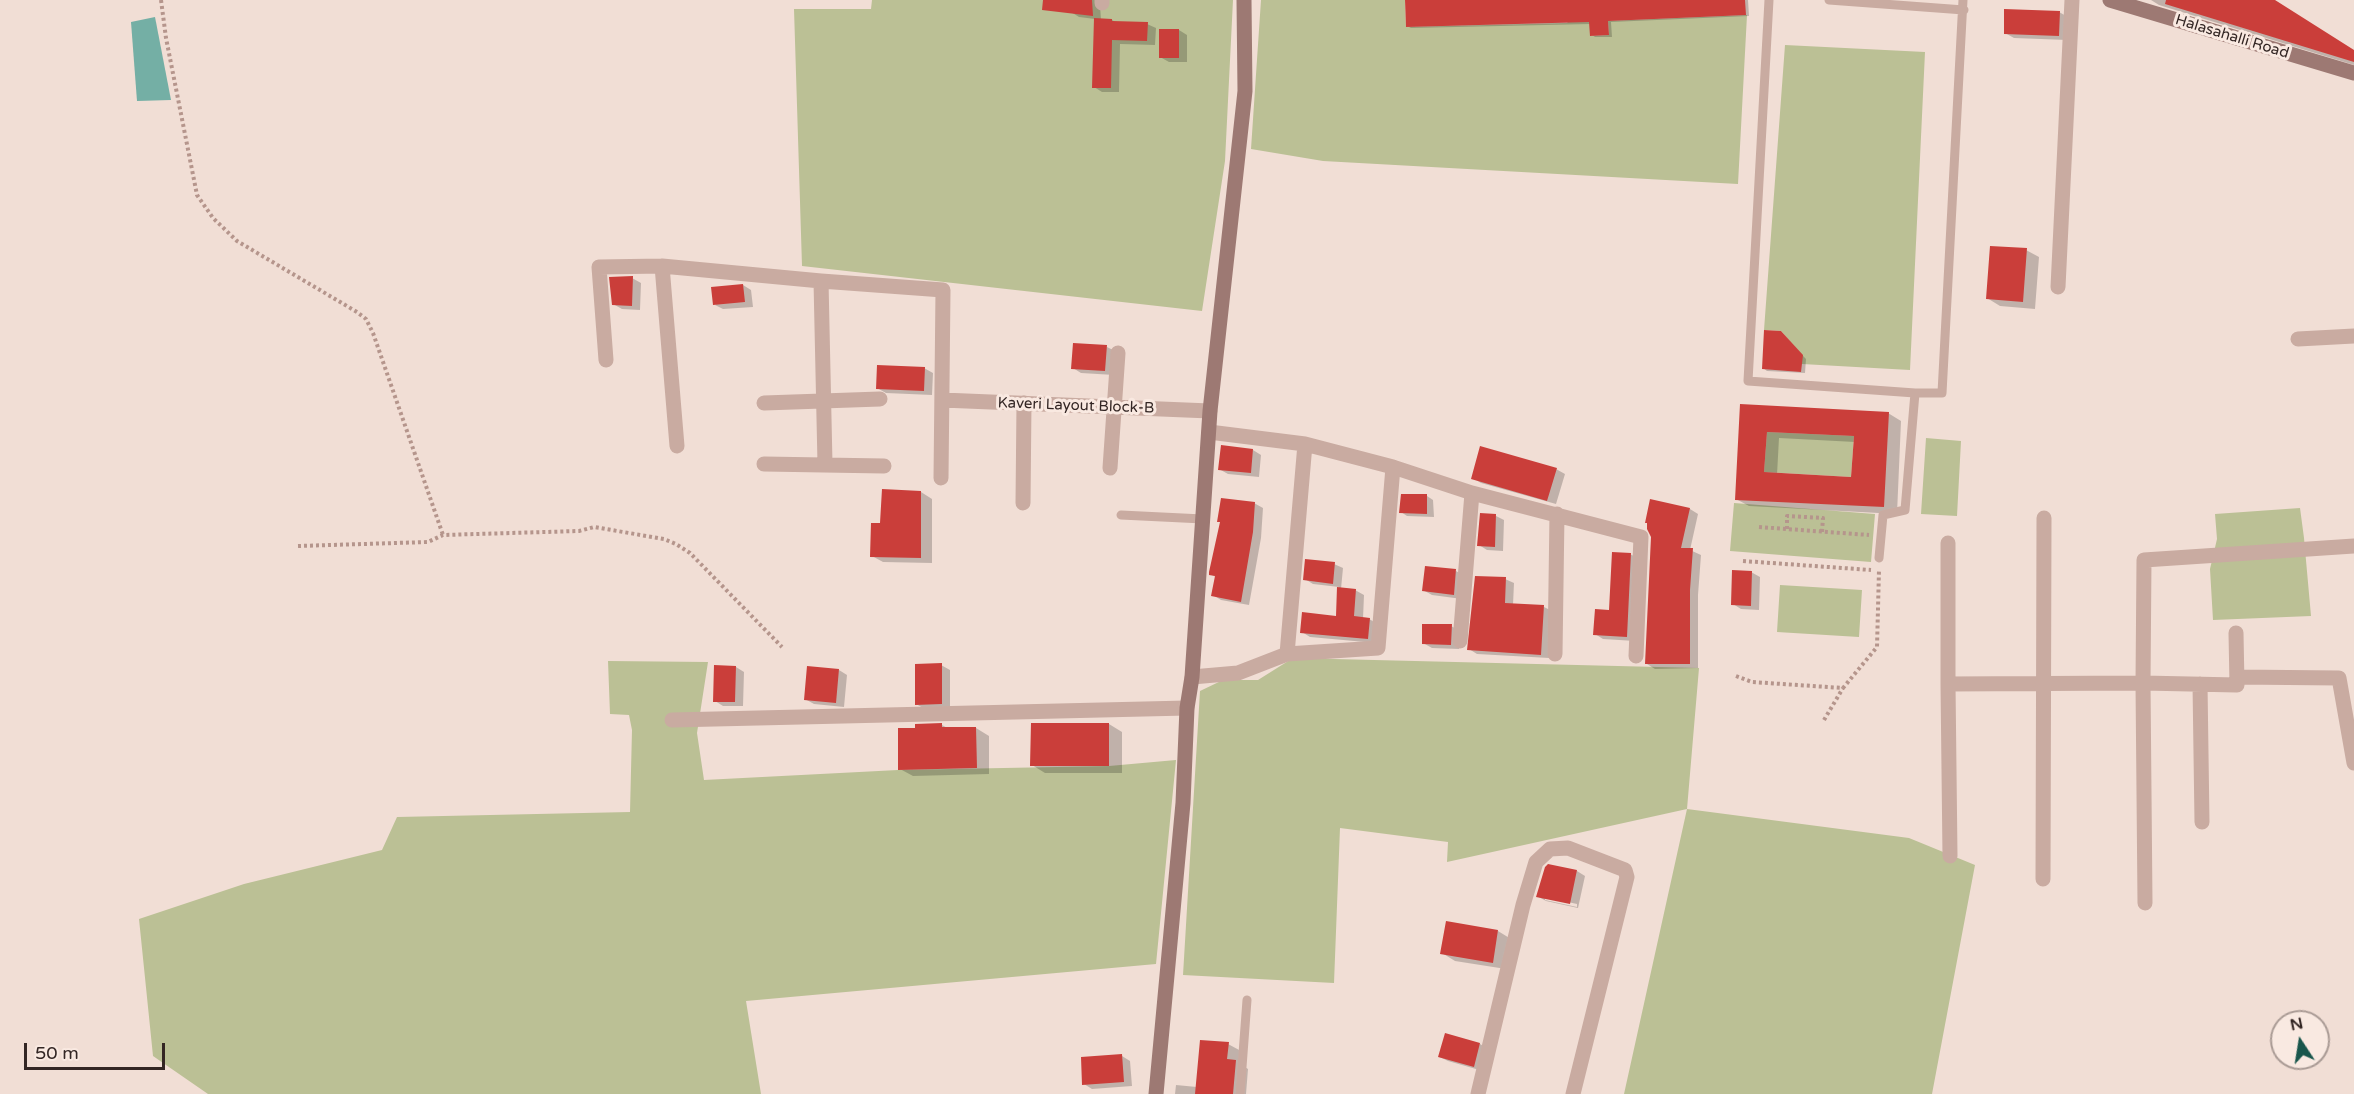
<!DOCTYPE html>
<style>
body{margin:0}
#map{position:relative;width:2354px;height:1094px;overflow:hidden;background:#f1ded5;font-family:"Varela Round",sans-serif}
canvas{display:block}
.north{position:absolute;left:2270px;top:1010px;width:60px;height:60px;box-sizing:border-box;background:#f9e9e1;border:2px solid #aa9b95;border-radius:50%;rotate:348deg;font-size:16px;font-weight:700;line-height:24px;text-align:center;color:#332624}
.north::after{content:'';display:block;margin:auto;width:21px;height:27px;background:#19564c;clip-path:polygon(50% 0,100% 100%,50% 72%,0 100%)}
.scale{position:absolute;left:24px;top:1043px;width:141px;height:27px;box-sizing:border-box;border:3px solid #332624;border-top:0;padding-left:8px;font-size:18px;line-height:21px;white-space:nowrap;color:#332624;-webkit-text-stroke:4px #f9e9e1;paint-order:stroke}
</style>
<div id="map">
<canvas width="2354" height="1094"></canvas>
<div class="north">N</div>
<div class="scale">50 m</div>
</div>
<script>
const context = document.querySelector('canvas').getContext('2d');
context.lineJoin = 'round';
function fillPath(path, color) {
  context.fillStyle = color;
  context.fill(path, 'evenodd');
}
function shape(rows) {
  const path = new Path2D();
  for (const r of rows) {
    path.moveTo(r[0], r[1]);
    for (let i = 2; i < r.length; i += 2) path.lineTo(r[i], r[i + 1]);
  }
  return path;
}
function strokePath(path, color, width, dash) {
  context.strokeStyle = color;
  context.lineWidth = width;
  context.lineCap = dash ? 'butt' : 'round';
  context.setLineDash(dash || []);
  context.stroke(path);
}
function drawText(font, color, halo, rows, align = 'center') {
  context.font = font + ' "Varela Round",sans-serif';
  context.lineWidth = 6;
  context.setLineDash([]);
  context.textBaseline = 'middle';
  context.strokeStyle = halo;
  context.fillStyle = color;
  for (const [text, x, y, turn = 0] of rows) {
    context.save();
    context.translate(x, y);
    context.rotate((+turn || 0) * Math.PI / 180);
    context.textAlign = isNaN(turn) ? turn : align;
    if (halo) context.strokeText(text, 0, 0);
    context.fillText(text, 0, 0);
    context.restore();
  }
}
fillPath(shape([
 [872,0,1233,0,1225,161,1202,311,802,266,794,9,871,9],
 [1261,0,1405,0,1406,27,1567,23,1589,0,1591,36,1609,35,1608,21,1747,15,1738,184,1323,161,1251,149],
 [1785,45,1925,52,1910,370,1802,364,1802,355,1781,331,1764,330],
 [1767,432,1854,436,1851,477,1764,472],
 [1926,438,1961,441,1957,516,1921,514],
 [1734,503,1875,514,1871,562,1730,551],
 [2300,508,2304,538,2311,616,2213,620,2210,569,2217,539,2215,514],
 [1780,585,1862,590,1859,637,1777,632],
 [1293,658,1699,668,1687,809,1909,838,1975,865,1932,1094,1624,1094,1687,809,1447,862,1448,842,1340,828,1334,983,1183,975,1200,691,1223,680,1258,680],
 [608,661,708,662,697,733,704,780,898,770,1109,766,1176,760,1156,964,746,1001,761,1094,208,1094,153,1056,139,919,244,884,382,850,397,817,630,812,632,730,629,715,610,714]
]), '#bbc095');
fillPath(shape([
 [155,17,171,100,137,101,131,22]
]), '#74afa5');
fillPath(shape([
 [1072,0,1103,0,1100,5,1101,20,1112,20,1117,23,1147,24,1156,28,1155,45,1120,44,1119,92,1102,92,1094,87,1095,19,1079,17,1071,12],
 [1407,0,1748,0,1749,16,1611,22,1612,37,1595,37,1592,35,1591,24,1411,28,1407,26],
 [2151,0,2272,0,2354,51,2354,65,2159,5],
 [2059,12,2068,17,2067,40,2014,38,2005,33],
 [1179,30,1187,35,1187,62,1169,62,1160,57],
 [2026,250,2039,257,2035,309,2000,306,1987,298],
 [632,278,641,283,640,310,622,309,613,304],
 [743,285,751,290,753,307,723,309,715,305],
 [1781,333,1806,359,1805,373,1767,371,1763,368],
 [1107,347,1115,351,1114,375,1081,373,1073,368],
 [924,368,933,373,932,395,886,393,877,388],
 [1741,406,1888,413,1901,421,1897,514,1749,506,1736,499],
 [1779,438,1855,442,1853,479,1777,475],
 [1253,450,1261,455,1259,477,1228,474,1219,469],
 [1556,469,1565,474,1556,504,1481,483,1473,478],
 [883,491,921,492,932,499,932,563,883,562,872,556,882,525],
 [1427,496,1433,500,1434,517,1407,516,1401,512],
 [1651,501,1690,509,1698,514,1690,550,1701,555,1698,595,1698,668,1655,669,1647,664,1652,537],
 [1254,503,1263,508,1261,538,1249,605,1221,600,1213,595,1216,577,1210,574],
 [1482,515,1496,516,1504,520,1503,551,1487,550,1479,545],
 [1630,554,1639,559,1635,641,1603,639,1595,634,1610,611],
 [1334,564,1343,568,1341,589,1355,590,1364,595,1363,619,1369,619,1378,624,1376,643,1310,637,1302,632,1337,618,1339,587,1313,584,1305,579],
 [1456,571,1464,576,1462,599,1432,595,1423,590],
 [1751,572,1760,577,1759,610,1741,609,1733,604],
 [1505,579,1514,583,1513,605,1544,607,1552,611,1549,658,1477,654,1469,649],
 [1451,626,1460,631,1459,649,1432,648,1423,643],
 [941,665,950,670,950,708,925,709,916,704],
 [736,667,744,672,743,706,723,706,715,701],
 [839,670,847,675,844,707,814,704,805,699],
 [1109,724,1122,732,1122,773,1045,773,1032,765],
 [942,725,949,729,976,728,989,736,989,774,913,776,900,769],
 [1549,865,1577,871,1585,876,1578,908,1546,901,1537,896],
 [1545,897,1577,904,1577,907,1545,900],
 [1498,931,1511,939,1506,969,1455,961,1442,953],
 [1228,1044,1241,1051,1240,1064,1248,1069,1246,1094,1175,1094,1176,1085,1197,1087],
 [1480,1044,1488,1049,1483,1071,1448,1061,1440,1057],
 [1122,1056,1130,1061,1132,1086,1092,1089,1084,1084]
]), '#0003');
fillPath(shape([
 [1043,0,1092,0,1093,16,1042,10],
 [1405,0,1745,0,1746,15,1608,21,1609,35,1590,36,1589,22,1406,27],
 [2166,0,2275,0,2354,50,2354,62,2165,4],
 [2004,9,2060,11,2059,36,2004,34],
 [1094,18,1112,19,1112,21,1148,22,1147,41,1112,40,1111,88,1092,88],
 [1159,29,1179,29,1179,58,1159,58],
 [1990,246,2027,248,2023,302,1986,299],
 [633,276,632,306,612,305,609,277],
 [743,284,745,302,713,305,711,287],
 [1764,330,1781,331,1803,355,1801,372,1762,369],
 [1073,343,1107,345,1105,371,1071,369],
 [877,365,925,367,924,391,876,389],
 [1740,404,1889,412,1884,507,1735,500],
 [1767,432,1854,436,1851,477,1764,472],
 [1221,445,1253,449,1251,473,1218,470],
 [1480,446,1557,468,1547,501,1471,479],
 [882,489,921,491,921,558,870,557,871,523,880,523],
 [1401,494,1427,494,1427,514,1399,513],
 [1221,498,1255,502,1253,532,1241,602,1211,596,1215,576,1209,575,1209,572,1220,522,1217,522],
 [1650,499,1690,508,1681,548,1693,548,1690,590,1690,664,1645,664,1651,537,1647,529,1647,523,1645,523],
 [1480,513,1496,514,1495,547,1477,546],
 [1612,552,1631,553,1627,637,1593,635,1595,609,1609,610],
 [1305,559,1335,562,1333,584,1303,580],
 [1425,566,1456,569,1454,595,1422,591],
 [1732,570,1752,571,1751,606,1731,605],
 [1475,576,1506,577,1505,603,1544,605,1541,655,1467,650],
 [1337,587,1356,589,1354,616,1370,618,1368,639,1300,633,1302,612,1336,616],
 [1422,624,1452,624,1451,645,1422,644],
 [942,663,942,704,915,705,915,664],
 [714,665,736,666,735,702,713,702],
 [807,666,839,669,836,703,804,700],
 [942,723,942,727,976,727,977,768,898,770,898,728,915,728,915,724],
 [1031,723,1109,723,1109,766,1030,766],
 [1548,864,1577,870,1570,904,1536,897,1545,867],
 [1446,921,1498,930,1493,963,1440,954],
 [1445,1033,1480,1043,1474,1067,1438,1057],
 [1200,1040,1229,1042,1227,1059,1236,1060,1233,1094,1195,1094],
 [1122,1054,1124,1082,1082,1085,1081,1057]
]), '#ca3e3a');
strokePath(shape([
 [161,0,166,38,197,195,213,218,237,241,357,312,366,319,373,333,443,535],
 [1759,527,1869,535],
 [1787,529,1787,516,1823,518,1822,532],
 [298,546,428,542,443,535,579,531,594,527,664,539,676,544,690,553,782,647],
 [1743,561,1871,570],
 [1736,676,1752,682,1843,688,1877,647,1879,570],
 [1824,720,1843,688]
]), '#b5958c', 4, [3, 3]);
strokePath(shape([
 [1769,0,1748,381,1915,393],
 [1829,0,1964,10],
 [1121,515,1203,519],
 [1879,558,1883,515,1905,510,1915,393,1942,393,1963,0],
 [1240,1094,1247,1000]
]), '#c9aba1', 9);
strokePath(shape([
 [1102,3,1102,0],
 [662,266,677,446],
 [821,281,825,464],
 [2058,287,2072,0],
 [2298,339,2354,336],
 [606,360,599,267,662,266,821,281,943,290,941,478],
 [942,400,1210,411],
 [764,403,880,399],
 [1209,432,1305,444,1393,467,1472,493,1641,537,1636,656],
 [764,464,884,466],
 [1110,468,1118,353],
 [1023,503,1024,403],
 [1948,543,1948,684,2143,683,2237,685,2236,633],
 [1460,641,1472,493],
 [1287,654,1305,444],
 [1555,654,1557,514],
 [1192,677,1238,673,1287,654,1378,648,1393,467],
 [2237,677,2339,678,2354,763],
 [1948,684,1950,856],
 [2200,684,2202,822],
 [672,720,1187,708],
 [2043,879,2044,518],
 [2145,903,2143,683,2144,560,2354,546],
 [1478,1094,1523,905,1536,862,1550,849,1568,848,1625,870,1627,877,1573,1094]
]), '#c9aba1', 15);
strokePath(shape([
 [2110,0,2354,73],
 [1156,1094,1183,803,1187,708,1192,677,1210,411,1245,91,1244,0]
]), '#9d7973', 15);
drawText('15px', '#332624', '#f9e9e1', [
 ["Halasahalli Road",2232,37,17],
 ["Kaveri Layout Block-B",1076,406,2]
]);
</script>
